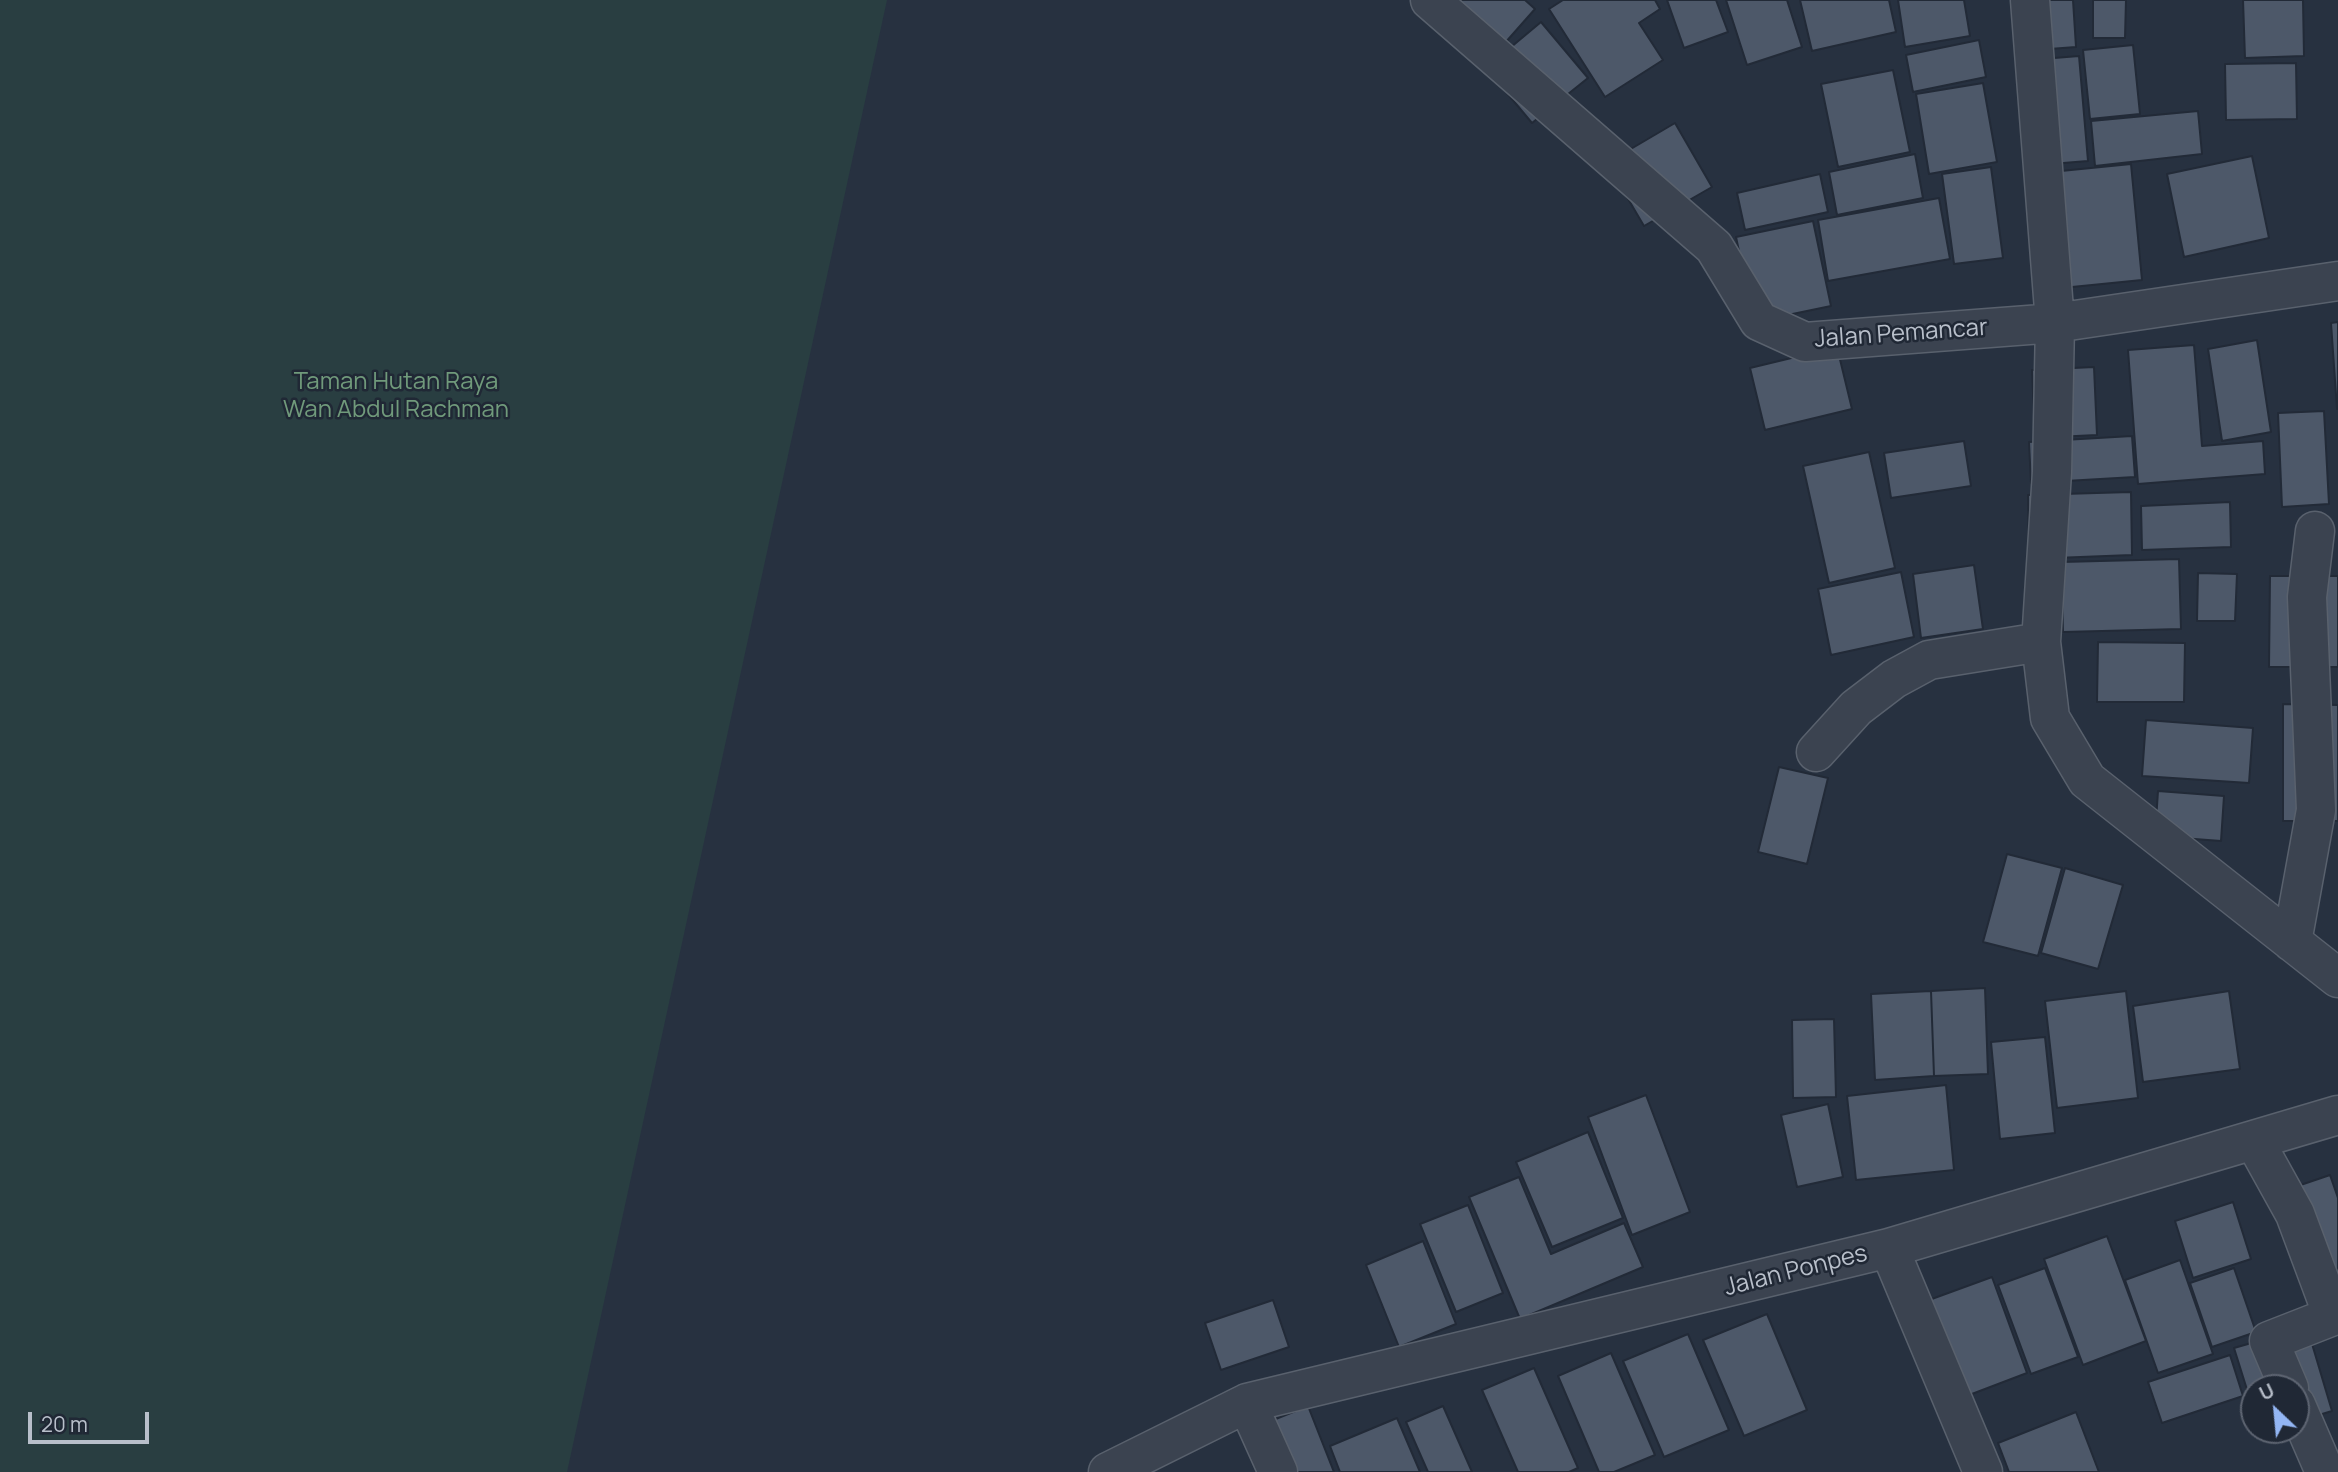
<!DOCTYPE html>
<style>
body{margin:0}
#map{position:relative;width:2338px;height:1472px;overflow:hidden;background:#273140;font-family:Manrope,sans-serif}
canvas{display:block}
.north{position:absolute;left:2240px;top:1374px;width:70px;height:70px;box-sizing:border-box;background:#202835;border:2px solid #5d6471;border-radius:50%;rotate:334deg;font-size:19px;font-weight:700;line-height:28px;text-align:center;color:#b8bfca}
.north::after{content:'';display:block;margin:auto;width:24px;height:32px;background:#93b6f4;clip-path:polygon(50% 0,100% 100%,50% 72%,0 100%)}
.scale{position:absolute;left:28px;top:1412px;width:121px;height:32px;box-sizing:border-box;border:4px solid #b8bfca;border-top:0;padding-left:9px;font-size:21px;line-height:24px;white-space:nowrap;color:#b8bfca;-webkit-text-stroke:5px #202835;paint-order:stroke}
</style>
<div id="map">
<canvas width="2338" height="1472"></canvas>
<div class="north">U</div>
<div class="scale">20 m</div>
</div>
<script>
const context = document.querySelector('canvas').getContext('2d');
context.lineJoin = 'round';
function fillPath(path, color) {
  context.fillStyle = color;
  context.fill(path, 'evenodd');
}
function shape(rows) {
  const path = new Path2D();
  for (const r of rows) {
    path.moveTo(r[0], r[1]);
    for (let i = 2; i < r.length; i += 2) path.lineTo(r[i], r[i + 1]);
  }
  return path;
}
function strokePath(path, color, width, dash) {
  context.strokeStyle = color;
  context.lineWidth = width;
  context.lineCap = dash ? 'butt' : 'round';
  context.setLineDash(dash || []);
  context.stroke(path);
}
function drawText(font, color, halo, rows, align = 'center') {
  context.font = font + ' Manrope,sans-serif';
  context.lineWidth = 5;
  context.setLineDash([]);
  context.textBaseline = 'middle';
  context.strokeStyle = halo;
  context.fillStyle = color;
  for (const [text, x, y, turn = 0] of rows) {
    context.save();
    context.translate(x, y);
    context.rotate((+turn || 0) * Math.PI / 180);
    context.textAlign = isNaN(turn) ? turn : align;
    if (halo) context.strokeText(text, 0, 0);
    context.fillText(text, 0, 0);
    context.restore();
  }
}
fillPath(shape([
 [0,0,887,0,567,1472,0,1472]
]), '#293e41');
const building = shape([
 [1438,0,1525,0,1535,9,1497,52,1438,0],
 [1563,0,1655,0,1660,9,1639,23,1663,60,1605,97,1549,9,1563,0],
 [1667,0,1716,0,1728,32,1684,48,1667,0],
 [1726,0,1787,0,1802,47,1747,65,1726,0],
 [1800,0,1889,0,1896,32,1812,51,1800,0],
 [1898,0,1964,0,1970,36,1905,47,1898,0],
 [2021,0,2073,0,2076,47,2023,51,2021,0],
 [2093,0,2126,0,2125,38,2093,38,2093,0],
 [2243,0,2303,0,2304,56,2245,58,2243,0],
 [1541,22,1588,78,1532,123,1486,68,1541,22],
 [1979,40,1986,77,1913,92,1906,55,1979,40],
 [2133,45,2140,114,2090,119,2083,50,2133,45],
 [2079,56,2088,161,2026,166,2017,61,2079,56],
 [2296,63,2297,119,2226,120,2225,64,2296,63],
 [1893,70,1910,152,1838,167,1821,84,1893,70],
 [1983,83,1997,162,1929,174,1916,94,1983,83],
 [2198,111,2202,154,2095,166,2091,121,2198,111],
 [1675,123,1712,187,1644,226,1607,163,1675,123],
 [1915,154,1923,198,1837,215,1829,172,1915,154],
 [2252,156,2269,238,2184,257,2167,174,2252,156],
 [2131,164,2142,280,2052,289,2041,173,2131,164],
 [1991,167,2003,258,1954,264,1942,174,1991,167],
 [1820,174,1828,212,1745,230,1737,193,1820,174],
 [1939,198,1950,259,1828,281,1818,220,1939,198],
 [1813,221,1831,306,1754,322,1736,237,1813,221],
 [2338,322,2338,409,2337,409,2331,323,2338,322],
 [2257,340,2271,432,2222,441,2208,349,2257,340],
 [2194,345,2202,446,2263,441,2265,474,2138,484,2128,350,2194,345],
 [1837,347,1852,409,1765,430,1750,368,1837,347],
 [2094,367,2097,435,2035,438,2032,370,2094,367],
 [2324,411,2329,504,2282,507,2278,413,2324,411],
 [2132,436,2135,477,2031,483,2029,442,2132,436],
 [1964,441,1971,486,1891,498,1884,453,1964,441],
 [1869,452,1895,568,1829,583,1803,466,1869,452],
 [2131,492,2132,555,2029,559,2028,495,2131,492],
 [2230,502,2231,547,2142,550,2141,506,2230,502],
 [2179,559,2181,629,2063,632,2061,562,2179,559],
 [1974,565,1983,629,1921,638,1913,574,1974,565],
 [1901,572,1914,637,1831,655,1818,589,1901,572],
 [2198,573,2237,574,2235,621,2197,621,2198,573],
 [2270,576,2338,576,2338,667,2269,667,2270,576],
 [2098,642,2185,643,2184,702,2097,702,2098,642],
 [2283,704,2338,705,2338,821,2283,821,2283,704],
 [2146,720,2253,728,2249,783,2142,776,2146,720],
 [1779,767,1828,778,1807,864,1758,852,1779,767],
 [2158,791,2224,796,2221,841,2155,836,2158,791],
 [2007,854,2062,868,2038,956,1983,942,2007,854],
 [2065,868,2123,885,2098,969,2041,953,2065,868],
 [1985,988,1988,1074,1934,1076,1931,991,1985,988],
 [1931,991,1934,1076,1875,1080,1871,994,1931,991],
 [2126,991,2138,1098,2057,1108,2045,1001,2126,991],
 [2229,991,2240,1069,2143,1082,2133,1006,2229,991],
 [1834,1019,1836,1097,1793,1098,1792,1020,1834,1019],
 [2045,1037,2055,1133,2000,1139,1991,1042,2045,1037],
 [1946,1085,1954,1170,1856,1180,1847,1096,1946,1085],
 [1646,1095,1690,1212,1632,1235,1588,1117,1646,1095],
 [1828,1104,1843,1177,1797,1187,1781,1115,1828,1104],
 [1588,1132,1623,1218,1552,1247,1516,1162,1588,1132],
 [2330,1175,2338,1198,2338,1281,2303,1292,2271,1195,2330,1175],
 [1519,1177,1551,1254,1624,1223,1643,1267,1520,1319,1469,1197,1519,1177],
 [2233,1202,2251,1259,2193,1278,2175,1221,2233,1202],
 [1468,1205,1503,1293,1456,1312,1420,1224,1468,1205],
 [2107,1236,2146,1341,2083,1365,2044,1259,2107,1236],
 [1423,1241,1456,1324,1399,1347,1366,1265,1423,1241],
 [2180,1260,2213,1354,2158,1373,2125,1280,2180,1260],
 [2045,1268,2078,1357,2031,1374,1998,1285,2045,1268],
 [2234,1268,2256,1332,2212,1347,2190,1283,2234,1268],
 [1992,1277,2027,1373,1964,1397,1929,1300,1992,1277],
 [1273,1300,1289,1347,1221,1370,1205,1323,1273,1300],
 [1767,1314,1807,1410,1744,1436,1703,1340,1767,1314],
 [2307,1327,2332,1411,2296,1422,2296,1388,2254,1388,2254,1412,2234,1348,2307,1327],
 [1688,1334,1729,1430,1664,1457,1623,1361,1688,1334],
 [1611,1353,1655,1455,1614,1472,1599,1472,1558,1376,1611,1353],
 [2230,1355,2243,1396,2162,1423,2148,1382,2230,1355],
 [1534,1368,1578,1468,1569,1472,1518,1472,1482,1390,1534,1368],
 [1308,1406,1334,1472,1263,1472,1246,1431,1308,1406],
 [1443,1406,1472,1472,1428,1472,1406,1422,1443,1406],
 [2076,1412,2099,1472,2009,1472,1998,1443,2076,1412],
 [1397,1418,1420,1472,1340,1472,1330,1446,1397,1418]
]);
fillPath(building, '#4d5869');
strokePath(building, '#222a37', 2);
const minor = shape([
 [1430,0,1714,247,1759,321,1805,342,2055,323,2338,281],
 [2030,0,2055,323,2052,472,2041,642,2050,718,2087,780,2338,978],
 [1816,752,1856,708,1894,679,1929,660,2041,642],
 [2292,942,2316,810,2307,597,2315,531],
 [2254,1140,2295,1214,2333,1316,2269,1341,2289,1388],
 [1889,1248,1983,1472],
 [1247,1403,1278,1472],
 [2296,1405,2325,1472],
 [1108,1472,1247,1403,1889,1248,2338,1115]
]);
strokePath(minor, '#59616d', 41);
strokePath(minor, '#3b4350', 38);
drawText('24px', '#b8bfca', '#202835', [
 ["Jalan Pemancar",1901,334,-4],
 ["Jalan Ponpes",1796,1271,-14]
]);
drawText('24px', '#709a7b', '#202835', [
 ["Taman Hutan Raya",396,382],
 ["Wan Abdul Rachman",396,410]
]);
</script>
